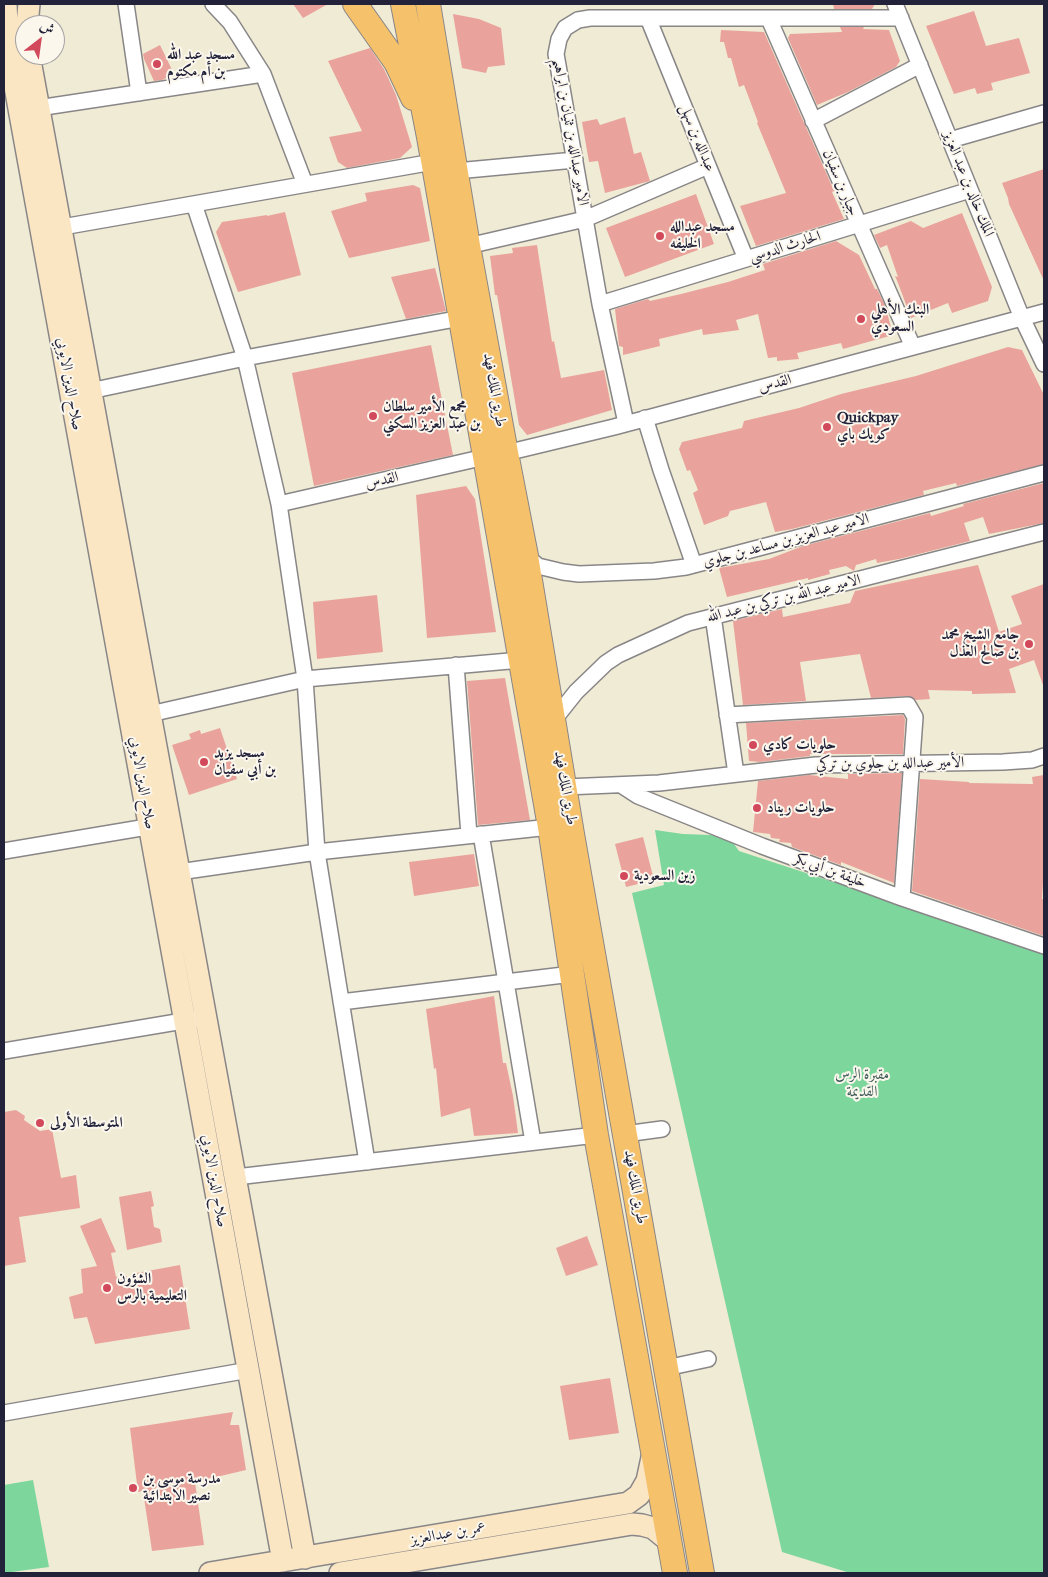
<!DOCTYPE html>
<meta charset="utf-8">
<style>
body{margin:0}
#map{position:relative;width:1048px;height:1577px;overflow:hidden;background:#f0ebd4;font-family:"IM FELL French Canon",Amiri,serif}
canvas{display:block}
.frame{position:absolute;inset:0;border:5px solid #22223b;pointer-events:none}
.north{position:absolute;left:15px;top:15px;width:50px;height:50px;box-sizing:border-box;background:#fbf7ec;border:1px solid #a4a2a5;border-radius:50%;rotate:30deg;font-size:14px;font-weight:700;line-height:20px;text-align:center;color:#22223b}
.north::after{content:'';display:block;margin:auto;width:18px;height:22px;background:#d1495b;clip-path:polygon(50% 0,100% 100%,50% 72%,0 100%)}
</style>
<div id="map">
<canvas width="1048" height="1577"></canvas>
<div class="frame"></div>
<div class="north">ش</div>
</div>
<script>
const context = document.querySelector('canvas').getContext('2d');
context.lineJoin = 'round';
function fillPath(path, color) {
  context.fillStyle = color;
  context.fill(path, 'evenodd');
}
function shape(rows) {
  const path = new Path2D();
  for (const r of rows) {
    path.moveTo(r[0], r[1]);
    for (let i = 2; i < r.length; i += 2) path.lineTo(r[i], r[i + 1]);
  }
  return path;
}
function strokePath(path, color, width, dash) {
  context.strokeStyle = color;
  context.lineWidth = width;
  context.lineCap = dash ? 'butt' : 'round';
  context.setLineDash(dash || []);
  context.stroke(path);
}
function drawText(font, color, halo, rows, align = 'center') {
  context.font = font + ' "IM FELL French Canon",Amiri,serif';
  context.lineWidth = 4;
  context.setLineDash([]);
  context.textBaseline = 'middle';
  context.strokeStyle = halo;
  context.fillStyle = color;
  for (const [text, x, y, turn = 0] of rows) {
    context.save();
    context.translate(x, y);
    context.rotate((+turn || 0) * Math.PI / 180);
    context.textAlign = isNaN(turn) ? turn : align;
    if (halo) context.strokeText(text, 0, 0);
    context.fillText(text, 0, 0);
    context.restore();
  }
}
fillPath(shape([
 [655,830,683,834,711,835,732,841,739,851,1044,951,1044,1573,850,1573,782,1552,632,893,664,885],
 [33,1480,49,1567,4,1573,4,1485]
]), '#7dd79d');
fillPath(shape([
 [293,4,328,4,303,18],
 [833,4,875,4,872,9,834,9],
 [974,11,986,46,1019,38,1030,73,991,83,993,90,977,94,975,88,954,94,926,26],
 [453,14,479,19,501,28,505,65,488,67,486,73,462,68],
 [840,27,864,27,863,29,889,30,900,61,896,67,848,92,817,105,788,38,790,34,842,32],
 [721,30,764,32,828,177,834,191,832,192,844,219,756,246,740,206,786,193,757,123,758,122,744,85,739,87,731,58,728,58,724,42,720,42],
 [160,45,174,74,162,80,154,81,144,59,143,54],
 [370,48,384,69,396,95,412,147,400,158,347,168,338,162,329,137,362,131,328,61],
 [625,117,634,154,641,152,650,181,605,193,598,161,589,162,582,122,597,119,600,125],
 [1044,169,1044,281,1009,204,1008,198,1002,183],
 [413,185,420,188,430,241,349,258,331,211,367,201,365,193],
 [696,194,714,244,625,277,606,228],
 [285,212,301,275,238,292,216,232,222,222,267,215,267,216],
 [962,213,992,287,988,301,952,313,948,303,911,318,898,283,895,276,898,277,887,245,880,248,874,235,911,221,923,228],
 [836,241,859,255,875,289,877,289,885,305,893,335,843,349,841,343,797,353,799,359,777,361,777,357,768,358,758,314,736,320,739,330,703,335,702,329,659,339,660,346,623,355,623,347,619,346,615,309,641,301,648,299,650,301,681,294,728,282,765,270,763,264],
 [537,245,552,342,554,341,561,378,604,370,612,410,527,435,519,425,497,295,495,295,490,256,513,253,512,248],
 [435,268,446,311,406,319,391,277],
 [431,345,453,455,314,486,292,373],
 [1008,347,1022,350,1044,395,1044,464,957,486,956,483,923,491,924,495,792,529,775,532,766,502,730,511,728,516,704,525,693,493,698,490,690,470,687,471,679,449,682,442,742,428,744,421,799,408,841,394,916,376],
 [1044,483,1044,523,989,534,983,517,964,523,970,541,899,559,877,563,876,559,856,565,854,571,846,566,829,570,830,574,808,580,808,578,727,597,719,568,769,559,803,546,930,513,931,516,964,506,963,504],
 [466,486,475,499,496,632,427,638,416,495],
 [978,565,999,632,1022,624,1011,596,1044,584,1044,684,1043,685,1034,660,1009,669,1016,693,972,694,972,691,928,690,930,699,916,700,907,696,871,698,860,654,800,662,806,701,743,705,733,621,782,609,783,617,850,603,855,591],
 [377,595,383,652,317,659,313,602],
 [505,678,530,820,478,825,467,681],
 [903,715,905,719,903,754,810,754,810,756,760,762,749,761,746,723],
 [220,728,237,779,189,795,172,745,191,739,189,734,200,730,201,734],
 [902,773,894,883,841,862,841,865,811,854,792,847,791,843,779,842,780,839,771,838,770,834,753,832,758,781,809,775,848,779,848,774],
 [1044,775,1044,866,1042,899,1044,899,1044,936,912,891,920,779,969,782,969,783,1033,784,1032,777],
 [643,837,654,880,626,887,615,844],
 [474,854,479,886,414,896,409,862],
 [494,996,503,1063,506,1063,513,1096,518,1133,474,1136,470,1108,441,1117,436,1068,434,1069,426,1009],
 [16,1110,25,1116,24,1120,40,1131,52,1129,61,1178,76,1175,80,1208,19,1217,26,1262,4,1266,4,1112],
 [151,1191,154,1206,151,1207,154,1227,160,1229,162,1242,127,1250,119,1197],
 [101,1218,116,1252,111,1253,116,1277,126,1275,129,1283,132,1282,131,1274,180,1265,190,1329,95,1344,87,1317,74,1319,69,1297,83,1293,81,1269,97,1266,80,1226],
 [587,1236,598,1265,566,1276,556,1248],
 [610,1378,619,1433,569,1440,560,1386],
 [233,1412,230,1425,239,1425,246,1470,195,1482,204,1545,152,1551,143,1491,138,1492,130,1428]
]), '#e9a39c');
const street = shape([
 [126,4,139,93],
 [213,4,230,22,263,74,305,184],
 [895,4,1022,318,1044,364],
 [648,18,746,259],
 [769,19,913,347],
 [38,108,263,74],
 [813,121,920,65],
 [950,140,1044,113],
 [456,171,575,160],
 [194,204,245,358,279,504,305,679,317,852,367,1162],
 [51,229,433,162],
 [468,246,585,219,708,166],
 [600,304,970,190],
 [90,391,245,358,461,318],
 [645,418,661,470,694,565],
 [626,423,600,304,556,54,559,39,565,28,578,20,590,18,901,18],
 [506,453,614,427,1044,312],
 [279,504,485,457],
 [526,556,538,566,563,572,579,574,654,571,686,567,1044,473],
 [713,616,736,774],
 [456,665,469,835],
 [150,714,305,679,521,660],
 [727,715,908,705,915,717,902,898],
 [553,721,576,692,606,663,618,655,688,623,1044,532],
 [621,785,638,796,762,846,902,898,1044,946],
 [565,787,659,783,816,765,1003,762,1032,760,1044,756],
 [481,834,533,1142],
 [4,851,159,825],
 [179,872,317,852,550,827],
 [341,1002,572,974],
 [4,1051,195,1019],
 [625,1134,662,1129],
 [236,1177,596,1135],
 [666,1368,708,1359],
 [4,1413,249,1370]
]);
const secondary = shape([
 [6,4,8,48,283,1561],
 [27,25,29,4],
 [29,55,305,1558],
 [210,1573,628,1503,639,1495,647,1481,653,1453],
 [340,1573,632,1524,642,1525,653,1528,669,1541]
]);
const primary = shape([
 [355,4,396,62,413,98],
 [403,4,429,137,550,827,596,1135,675,1573],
 [428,4,468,246,506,453,526,556,572,834,702,1573]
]);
strokePath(street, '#898688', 18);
strokePath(secondary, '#898688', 24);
strokePath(primary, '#898688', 26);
strokePath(street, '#fff', 15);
strokePath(secondary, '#fbe6c4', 21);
strokePath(primary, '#f6c16b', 24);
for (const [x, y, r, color] of [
 [157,64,5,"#d1495b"],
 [660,236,5,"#d1495b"],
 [861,319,5,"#d1495b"],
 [373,416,5,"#d1495b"],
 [827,427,5,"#d1495b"],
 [1029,644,5,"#d1495b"],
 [753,745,5,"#d1495b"],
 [204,762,5,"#d1495b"],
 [757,808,5,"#d1495b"],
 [624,876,5,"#d1495b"],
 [40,1123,5,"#d1495b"],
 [107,1288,5,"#d1495b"],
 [133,1488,5,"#d1495b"]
]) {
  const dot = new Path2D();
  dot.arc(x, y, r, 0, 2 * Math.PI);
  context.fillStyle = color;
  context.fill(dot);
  strokePath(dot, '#fbf7ec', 2);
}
drawText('bold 15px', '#22223b', '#fbf7ec', [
 ["مسجد عبد الله",167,55],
 ["بن أم مكتوم",167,72],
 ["مسجد عبدالله",670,227],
 ["الخليفه",670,244],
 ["البنك الأهلي",871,310],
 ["السعودي",871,327],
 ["مجمع الأمير سلطان",383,407],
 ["بن عبد العزيز السكني",383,424],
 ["Quickpay",837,418],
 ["كويك باي",837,435],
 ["جامع الشيخ محمد",1019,635,"right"],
 ["بن صالح العذل",1019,652,"right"],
 ["حلويات كادي",763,745],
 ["مسجد يزيد",214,753],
 ["بن أبي سفيان",214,770],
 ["حلويات ريناد",767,808],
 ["زين السعودية",634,876],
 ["المتوسطة الأولى",50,1123],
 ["الشؤون",117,1279],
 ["التعليمية بالرس",117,1296],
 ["مدرسة موسى بن",143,1479],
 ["نصير الابتدائية",143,1496]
], 'left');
drawText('15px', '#22223b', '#fbf7ec', [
 ["الامير عبدالله بن ثنيان بن ابراهيم",570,132,80],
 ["عبدالله بن سهل",697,138,68],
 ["جبار بن سفيان",840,183,67],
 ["الملك خالد بن عبد العزيز",968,184,68],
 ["الحارث الدوسي",785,247,-17],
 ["صلاح الدين الايوبي",69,384,80],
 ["القدس",775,384,-15],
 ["طريق الملك فهد",494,390,80],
 ["القدس",382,481,-13],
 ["الامير عبد العزيز بن مساعد بن جلوي",786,541,-15],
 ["الامير عبد الله بن تركي بن عبد الله",784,599,-14],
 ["الأمير عبدالله بن جلوي بن تركي",890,764,-1],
 ["صلاح الدين الايوبي",142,783,80],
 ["طريق الملك فهد",565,788,80],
 ["خليفة بن أبي بكر",830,871,20],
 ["صلاح الدين الايوبي",214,1181,80],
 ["طريق الملك فهد",635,1187,80],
 ["عمر بن عبدالعزيز",448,1534,-10]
]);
drawText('15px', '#3d5858', '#fbf7ec', [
 ["مقبرة الرس",862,1075],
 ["القديمة",862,1092]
]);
</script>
